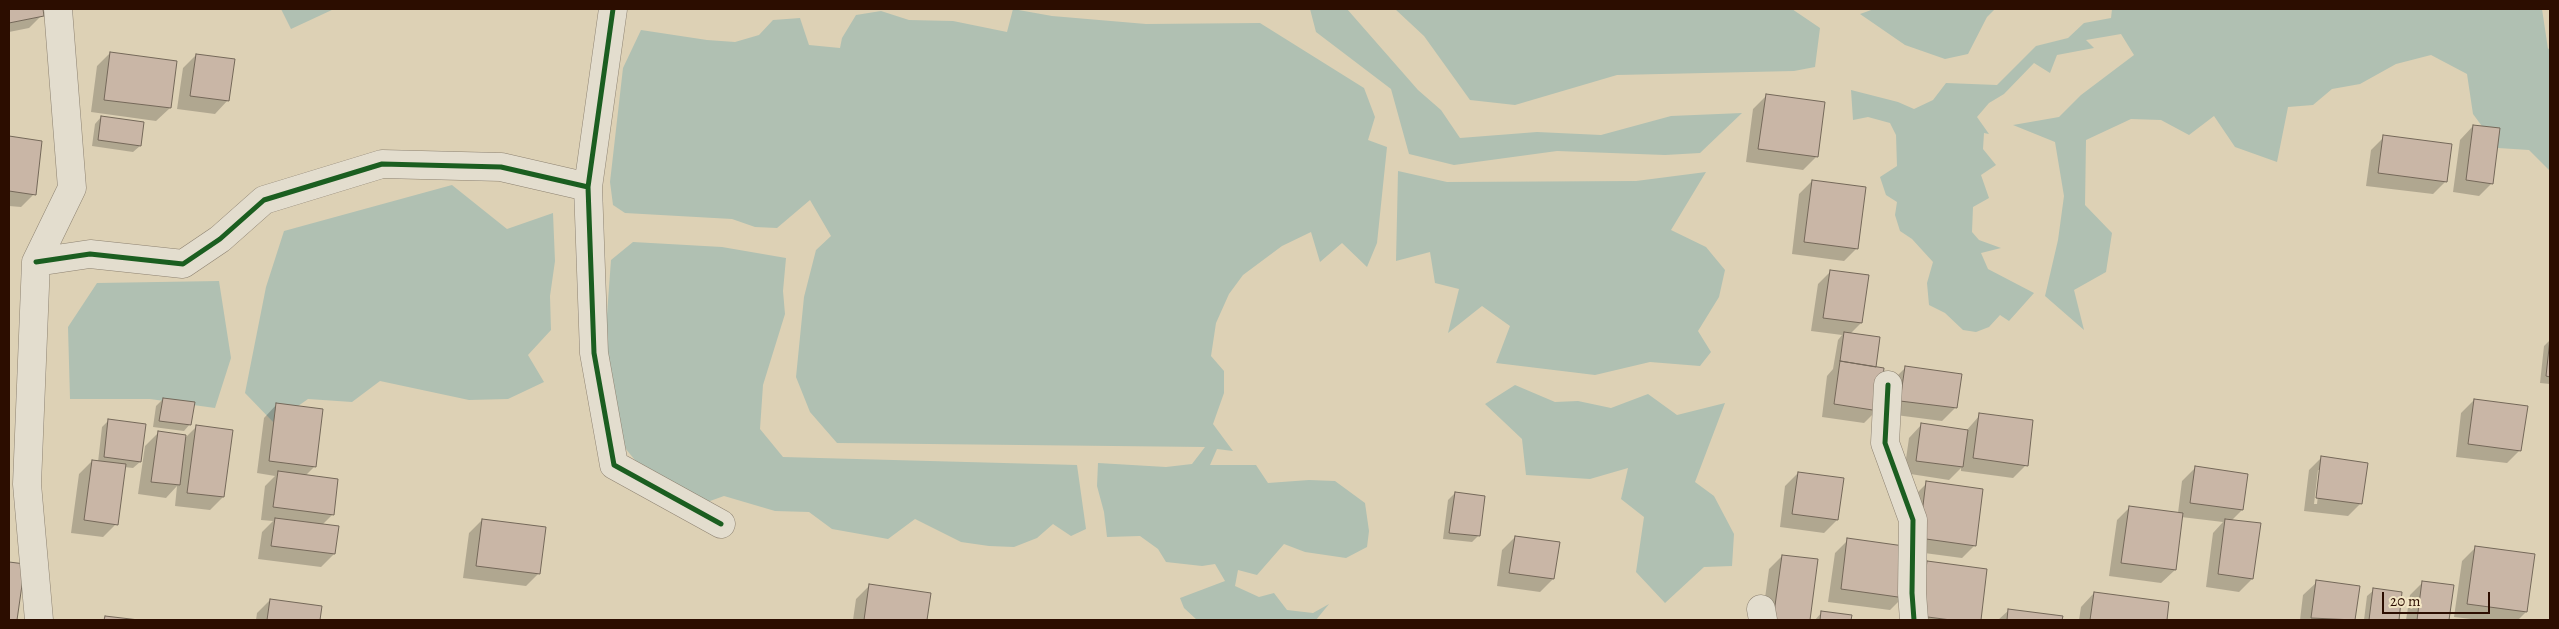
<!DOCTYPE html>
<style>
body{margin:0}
#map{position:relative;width:2559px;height:629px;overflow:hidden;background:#ddd1b5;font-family:Alegreya,serif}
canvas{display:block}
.frame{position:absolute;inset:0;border:10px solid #2c0d00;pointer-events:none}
.scale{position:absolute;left:2382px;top:592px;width:108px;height:22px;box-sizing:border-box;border:2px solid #2c0d00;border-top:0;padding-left:6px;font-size:15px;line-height:18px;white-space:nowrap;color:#2c0d00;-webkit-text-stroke:4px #f3e6c4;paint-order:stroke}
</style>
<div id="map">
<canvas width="2559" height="629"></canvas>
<div class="frame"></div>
<div class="scale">20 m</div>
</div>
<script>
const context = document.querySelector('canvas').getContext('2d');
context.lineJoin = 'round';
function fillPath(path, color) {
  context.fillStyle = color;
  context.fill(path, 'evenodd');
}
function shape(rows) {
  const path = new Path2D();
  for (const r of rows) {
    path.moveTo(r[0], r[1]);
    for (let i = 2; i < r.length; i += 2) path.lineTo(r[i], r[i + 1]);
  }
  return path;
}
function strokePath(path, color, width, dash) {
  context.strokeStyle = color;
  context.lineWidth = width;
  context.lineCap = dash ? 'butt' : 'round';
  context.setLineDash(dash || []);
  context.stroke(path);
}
fillPath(shape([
 [281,9,334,9,291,29],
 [1013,9,1052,16,1146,24,1260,23,1364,88,1375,117,1368,140,1387,147,1377,243,1367,267,1342,243,1320,262,1311,232,1282,246,1243,275,1229,294,1216,323,1211,356,1224,371,1224,393,1213,424,1233,451,1217,449,1210,465,1256,465,1268,483,1309,480,1335,481,1365,503,1369,531,1367,547,1346,558,1305,552,1284,544,1257,575,1238,570,1235,586,1259,597,1274,593,1287,610,1313,613,1329,604,1316,620,1197,620,1184,608,1180,598,1225,581,1215,564,1202,566,1166,562,1158,549,1140,536,1107,537,1104,512,1097,486,1098,463,1166,467,1192,464,1205,447,837,443,810,412,796,377,804,297,816,250,831,236,810,200,777,228,755,227,732,219,625,213,613,205,610,182,623,68,641,30,707,40,735,42,759,35,773,20,800,18,809,45,840,48,842,38,856,15,881,11,909,20,953,21,1007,32],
 [1310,9,1347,9,1418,90,1441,110,1460,138,1537,132,1601,135,1671,116,1742,113,1700,153,1665,155,1557,151,1454,165,1409,154,1391,89,1316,32],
 [1395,9,1792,9,1820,28,1815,67,1794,71,1617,75,1515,105,1470,100,1424,36],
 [1874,9,1995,9,1987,17,1968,54,1945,59,1905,45,1860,14],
 [2112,9,2542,9,2548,49,2550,48,2550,171,2529,150,2498,148,2473,114,2467,74,2431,55,2396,64,2360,84,2332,89,2313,105,2288,107,2277,162,2235,147,2214,116,2189,135,2161,120,2131,119,2086,140,2085,205,2112,233,2106,272,2074,290,2084,330,2045,296,2058,240,2064,196,2055,142,2013,125,2059,117,2081,95,2134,55,2121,34,2086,40,2094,48,2057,55,2050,73,2034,63,2004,94,1989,103,1977,117,1989,134,1984,133,1983,149,1996,165,1981,175,1989,198,1973,207,1972,232,1979,240,2001,248,1981,253,1988,269,2034,293,2009,321,2000,315,1989,327,1976,332,1963,330,1945,313,1929,305,1927,283,1933,262,1912,239,1900,231,1895,215,1897,202,1886,195,1880,177,1897,166,1896,135,1890,123,1868,117,1853,120,1851,90,1898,102,1914,109,1933,100,1946,83,1997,85,2036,46,2068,38,2084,23,2111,18],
 [1398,171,1447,182,1636,181,1706,172,1671,230,1706,247,1725,270,1719,297,1698,331,1711,352,1700,366,1650,362,1595,375,1496,363,1510,326,1482,306,1448,333,1459,289,1435,283,1430,252,1396,261],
 [452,185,507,229,553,213,555,261,550,296,551,330,528,355,544,382,508,399,469,400,380,381,352,402,308,399,274,423,245,393,266,287,284,231],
 [633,242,722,247,786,258,783,291,785,314,763,385,760,429,783,457,1077,465,1086,529,1071,536,1053,524,1037,538,1014,547,989,546,961,542,915,519,888,539,832,529,809,512,775,511,724,496,696,506,639,465,625,448,604,355,611,260],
 [219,281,231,358,215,408,150,399,70,399,68,327,97,283],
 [1515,385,1555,402,1578,401,1611,408,1648,394,1677,415,1725,403,1695,482,1714,496,1734,534,1732,566,1704,567,1665,603,1636,572,1644,517,1621,499,1628,468,1590,479,1526,475,1522,439,1485,404]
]), '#b0c0b2');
fillPath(shape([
 [9,9,41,9,42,15,29,28,9,32],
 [110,53,170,108,156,121,91,112,97,66],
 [196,55,228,100,215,114,177,109,183,68],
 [1766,96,1823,103,1816,157,1803,170,1746,162,1753,109],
 [101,117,140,146,133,152,92,146,95,124],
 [2473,126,2492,183,2479,196,2453,192,2460,140],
 [2384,137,2446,181,2433,194,2366,186,2371,150],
 [9,138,41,142,34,194,21,207,9,206],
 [1812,181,1857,248,1844,261,1792,254,1799,194],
 [1831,271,1861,323,1850,334,1874,368,1877,410,1864,423,1822,417,1827,376,1833,369,1838,340,1842,335,1811,331,1818,284],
 [2550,340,2550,384,2540,383,2544,346],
 [1906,367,1955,408,1942,421,1888,414,1893,380],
 [163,399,190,424,184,431,153,427,156,406],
 [2474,400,2520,450,2507,463,2456,457,2461,413],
 [277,404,314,467,305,476,333,514,322,525,334,554,321,567,258,559,262,532,273,521,261,520,265,486,275,476,257,473,264,418],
 [1980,415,2026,465,2013,478,1961,471,1961,468,1949,480,1904,473,1909,438,1922,424,1966,431],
 [109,420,144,425,140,462,133,468,124,467,116,524,103,537,71,533,79,474,92,461,98,462,102,427],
 [197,426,223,497,210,510,175,506,177,486,166,498,138,494,145,446,158,433,186,437],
 [2322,457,2361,503,2348,516,2304,511,2309,470],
 [2318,470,2321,470,2317,504,2314,504],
 [2195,468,2242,510,2231,521,2252,579,2239,592,2206,587,2213,533,2223,522,2181,517,2175,570,2161,583,2109,576,2117,520,2130,507,2178,513,2182,481],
 [1798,473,1837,520,1824,533,1780,527,1785,486],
 [1927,483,1975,545,1962,558,1909,551,1903,597,1890,610,1828,602,1835,553,1848,540,1907,547,1914,496],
 [1455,493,1478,536,1472,542,1443,539,1448,500],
 [482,520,539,573,526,586,463,578,469,533],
 [1515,537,1553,579,1540,592,1497,586,1502,550],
 [2475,548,2526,612,2518,620,2480,620,2454,617,2462,561],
 [1782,556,1816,560,1809,620,1762,620,1769,569],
 [1927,562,1986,570,1979,620,1908,620,1914,575],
 [9,563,23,565,15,620,9,620],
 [2317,582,2359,587,2354,620,2300,620,2303,595],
 [2423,582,2453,586,2448,620,2406,620,2410,595],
 [869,586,929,594,926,620,853,620,856,599],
 [2374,590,2401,594,2397,620,2364,620,2367,596],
 [2094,593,2168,603,2166,620,2079,620,2081,607],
 [270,600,320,607,318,620,256,620,257,613],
 [2009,610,2061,617,2061,620,1998,620],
 [1822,612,1851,616,1850,620,1815,620]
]), '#0003');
const building = shape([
 [9,9,43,9,44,16,9,23,9,9],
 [110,52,177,61,171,108,104,100,110,52],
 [196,54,235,59,229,101,190,96,196,54],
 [1766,94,1825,102,1818,157,1758,149,1766,94],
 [101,116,144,122,141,146,98,140,101,116],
 [2473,125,2500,128,2493,184,2466,180,2473,125],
 [2383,135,2452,144,2447,182,2378,173,2383,135],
 [9,136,42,141,36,195,9,191,9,136],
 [1812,180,1866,187,1858,249,1804,242,1812,180],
 [1830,270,1869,275,1862,323,1823,318,1830,270],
 [1844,332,1880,337,1876,367,1840,361,1844,332],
 [2550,339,2550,377,2546,376,2550,339],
 [1840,361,1884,368,1879,411,1834,404,1840,361],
 [1905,366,1962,374,1957,408,1900,401,1905,366],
 [163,398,195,402,191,425,159,421,163,398],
 [2474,399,2528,406,2521,451,2468,444,2474,399],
 [276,403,323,409,316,467,269,461,276,403],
 [1979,413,2033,420,2028,466,1973,458,1979,413],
 [108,419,146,424,141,462,104,457,108,419],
 [1921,423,1968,430,1963,467,1916,461,1921,423],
 [196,425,233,430,224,497,187,493,196,425],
 [158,431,186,435,180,485,151,482,158,431],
 [2321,456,2368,463,2362,504,2316,498,2321,456],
 [92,460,126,464,118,525,84,520,92,460],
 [2195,466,2248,474,2243,510,2190,503,2195,466],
 [278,471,338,479,334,515,273,507,278,471],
 [1798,472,1844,478,1838,520,1792,514,1798,472],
 [1926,481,1983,489,1976,546,1919,538,1926,481],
 [1455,492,1485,496,1480,536,1449,533,1455,492],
 [2129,506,2183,513,2176,570,2121,563,2129,506],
 [275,518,339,526,335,554,271,546,275,518],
 [482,519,546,527,540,574,476,566,482,519],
 [2225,519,2261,523,2253,579,2218,574,2225,519],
 [1515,536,1560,542,1554,579,1509,573,1515,536],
 [1847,538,1911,547,1905,598,1841,589,1847,538],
 [2475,546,2535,554,2527,612,2467,604,2475,546],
 [1782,555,1818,559,1810,620,1773,620,1782,555],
 [1927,561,1987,569,1981,620,1951,620,1920,616,1927,561],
 [9,562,25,564,17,620,9,620,9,562],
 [2316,580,2360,586,2355,620,2311,618,2316,580],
 [2422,581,2454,585,2449,620,2417,620,2422,581],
 [869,584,931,593,927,620,864,620,869,584],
 [2373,588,2402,592,2399,620,2369,620,2373,588],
 [2094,592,2169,602,2167,620,2090,620,2094,592],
 [270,599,322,606,320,620,267,620,270,599],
 [2008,609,2063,616,2062,620,2007,620,2008,609],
 [1821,611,1852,615,1851,620,1820,620,1821,611],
 [105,616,139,620,104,620,105,616]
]);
fillPath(building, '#c9b6a6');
strokePath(building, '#746859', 1);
const street = shape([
 [588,187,594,353,614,465,721,524],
 [36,262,90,254,183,264,220,239,264,200,382,164,501,167,588,187,613,9],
 [1888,385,1885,443,1913,520,1912,593,1914,620],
 [1761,609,1763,620],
 [39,620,27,484,36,262,72,188,58,9]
]);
strokePath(street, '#8d8271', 29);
strokePath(street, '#e3ddce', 28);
strokePath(shape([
 [588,187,594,353,614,465,721,524],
 [36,262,90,254,183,264,220,239,264,200,382,164,501,167,588,187,613,9],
 [1888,385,1885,443,1913,520,1912,593,1914,620]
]), '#1b5e20', 5);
</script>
